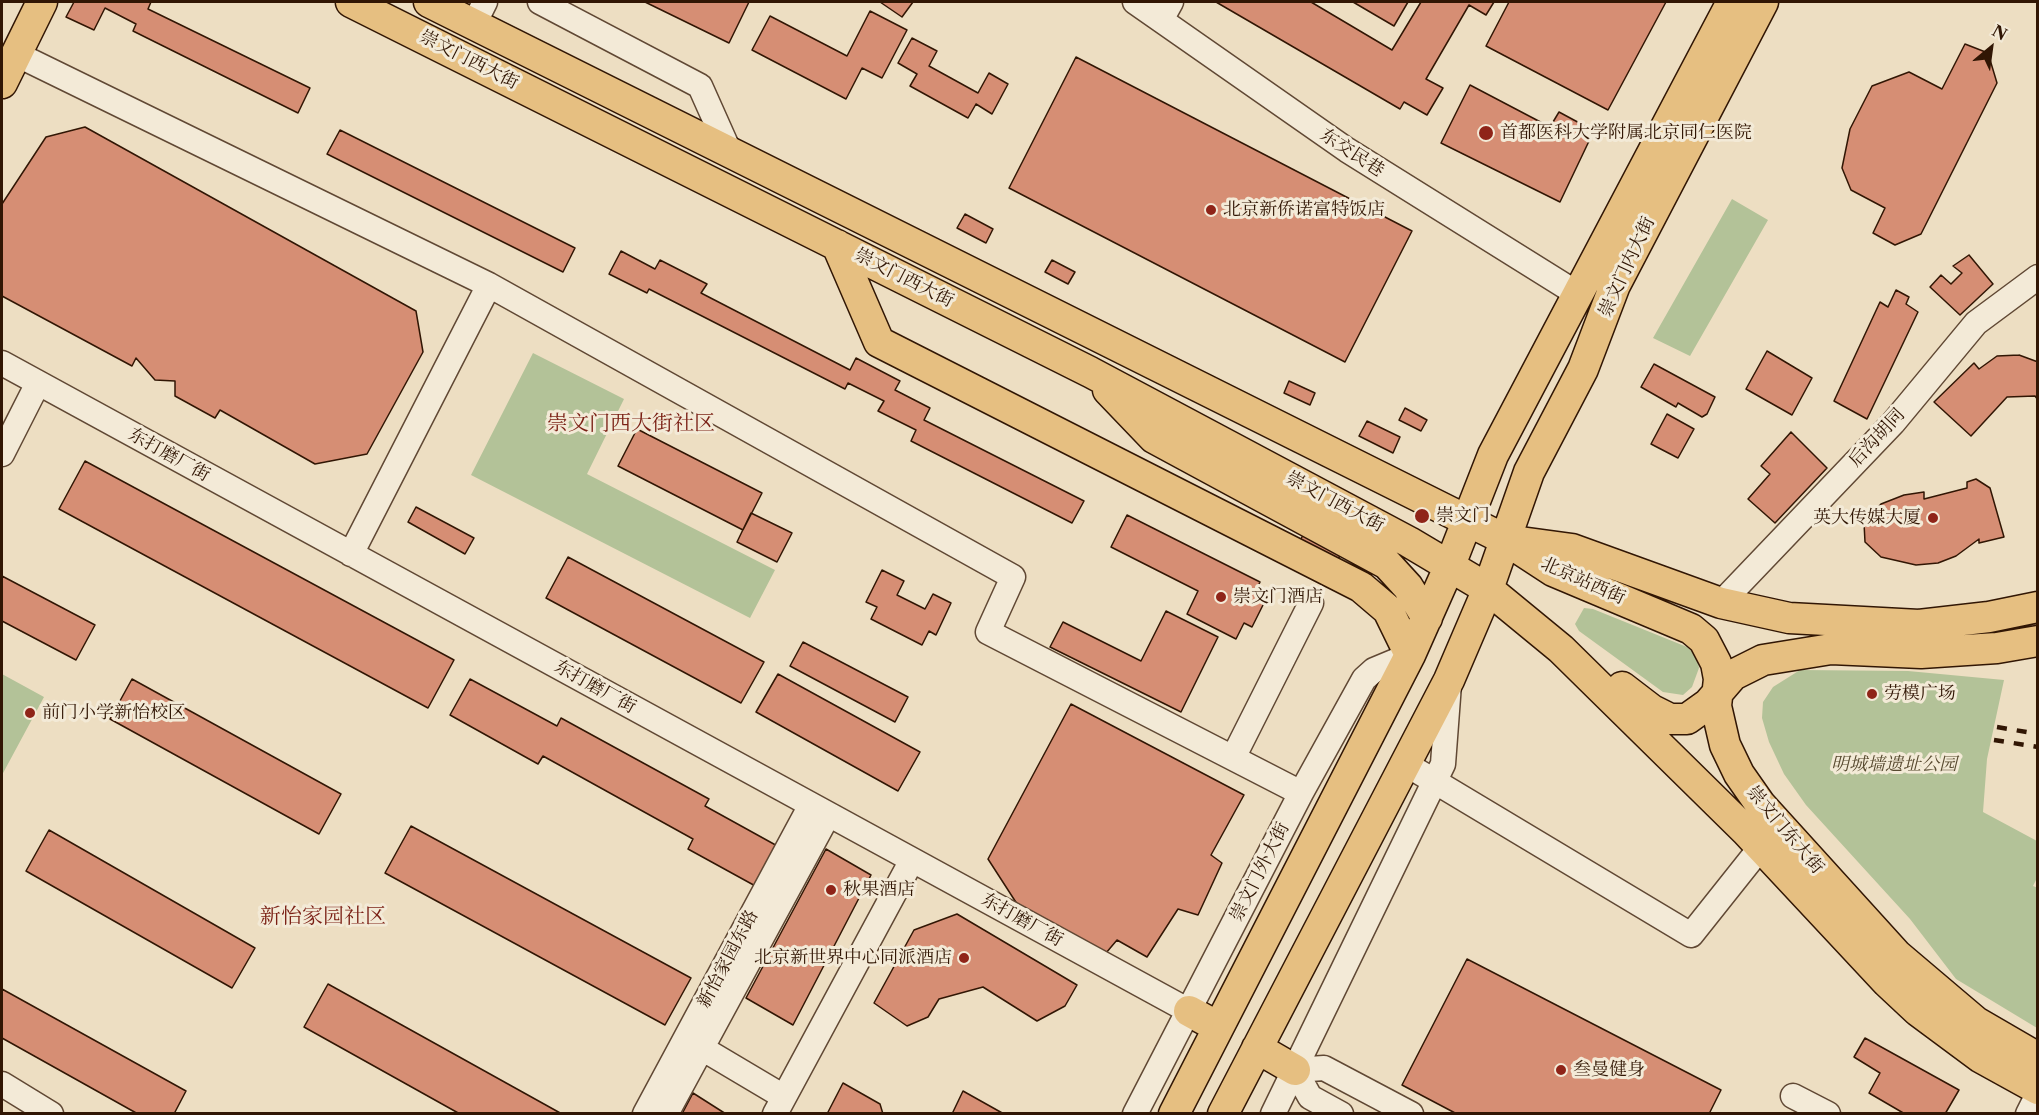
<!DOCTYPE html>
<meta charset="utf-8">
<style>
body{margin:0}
#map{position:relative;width:2039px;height:1115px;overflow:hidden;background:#eddec2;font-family:"Libre Caslon Text",serif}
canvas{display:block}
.frame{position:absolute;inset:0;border:3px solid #311604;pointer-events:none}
.north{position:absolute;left:1961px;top:18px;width:60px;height:60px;-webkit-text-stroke:4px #f3ead7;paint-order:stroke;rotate:29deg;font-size:16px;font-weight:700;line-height:24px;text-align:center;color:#311604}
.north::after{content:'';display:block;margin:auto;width:21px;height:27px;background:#311604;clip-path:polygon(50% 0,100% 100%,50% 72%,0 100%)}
</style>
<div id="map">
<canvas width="2039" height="1115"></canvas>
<div class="frame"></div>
<div class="north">N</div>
</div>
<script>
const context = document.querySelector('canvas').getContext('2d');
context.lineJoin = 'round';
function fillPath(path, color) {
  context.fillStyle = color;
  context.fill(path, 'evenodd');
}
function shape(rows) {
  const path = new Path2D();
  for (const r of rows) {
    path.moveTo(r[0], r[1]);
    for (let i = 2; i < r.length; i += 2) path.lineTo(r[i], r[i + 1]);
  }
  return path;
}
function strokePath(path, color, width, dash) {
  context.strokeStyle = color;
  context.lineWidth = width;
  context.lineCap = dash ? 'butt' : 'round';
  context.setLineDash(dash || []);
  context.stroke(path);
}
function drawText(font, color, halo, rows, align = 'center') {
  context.font = font + ' "Libre Caslon Text","Noto Serif SC",serif';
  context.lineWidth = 6;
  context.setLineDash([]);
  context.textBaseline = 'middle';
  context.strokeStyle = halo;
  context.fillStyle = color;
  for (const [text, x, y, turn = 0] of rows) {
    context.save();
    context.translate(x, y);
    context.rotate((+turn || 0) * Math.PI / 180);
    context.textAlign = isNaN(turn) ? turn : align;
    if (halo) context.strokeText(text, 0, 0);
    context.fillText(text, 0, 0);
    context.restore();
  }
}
fillPath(shape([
 [1732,199,1768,220,1690,356,1653,338],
 [533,353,624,399,587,474,775,570,750,618,471,475],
 [1584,608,1593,609,1687,647,1697,656,1699,668,1692,687,1683,695,1663,692,1579,631,1575,624],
 [1800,670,1908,671,2004,680,1987,759,1983,812,2037,841,2037,878,2033,886,2038,888,2037,1028,1956,979,1910,919,1806,805,1784,774,1769,742,1762,718,1763,702,1773,687],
 [2,674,44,697,2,775]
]), '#b3c298');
const building = shape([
 [74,2,151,2,148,9,310,88,298,113,133,31,136,24,105,8,94,30,66,17,74,2],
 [645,2,749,2,729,43,645,2],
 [880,2,913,2,902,17,880,2],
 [1216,2,1311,2,1392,50,1421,2,1494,2,1486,15,1469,5,1426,79,1443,88,1427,115,1404,102,1400,109,1216,2],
 [1353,2,1408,2,1394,26,1353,2],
 [1509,2,1666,2,1608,110,1486,46,1509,2],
 [870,11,907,30,882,78,862,68,846,99,752,50,770,16,847,56,870,11],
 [912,38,937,51,929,66,978,93,989,73,1008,84,992,114,976,104,968,118,910,86,917,74,898,63,912,38],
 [1965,44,1988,53,1997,83,1921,234,1895,245,1873,233,1885,208,1851,190,1842,168,1850,129,1872,86,1909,72,1942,89,1965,44],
 [1076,57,1412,231,1345,362,1009,188,1076,57],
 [1470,85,1550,127,1559,112,1585,126,1584,133,1590,139,1560,202,1441,143,1470,85],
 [85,127,416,311,423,352,367,454,315,464,220,410,215,418,175,396,175,381,155,380,136,358,132,366,2,296,2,204,46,137,85,127],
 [340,130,575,248,563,272,327,154,340,130],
 [965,214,993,229,986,243,957,228,965,214],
 [621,251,655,269,660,260,707,284,701,293,850,370,856,358,900,381,895,390,930,408,924,420,1084,501,1072,523,911,441,916,430,878,411,884,401,848,383,845,389,649,289,647,293,609,274,621,251],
 [1969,255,1993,284,1960,315,1930,287,1941,275,1951,284,1962,273,1953,266,1969,255],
 [1052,260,1075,272,1068,284,1045,272,1052,260],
 [1896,290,1909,297,1906,304,1918,312,1867,419,1834,401,1880,302,1888,307,1896,290],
 [1767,351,1812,378,1792,415,1746,389,1767,351],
 [2019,355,2038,362,2038,400,2035,396,2007,397,1971,436,1934,402,1974,363,1979,369,1997,356,2019,355],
 [1654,364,1715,397,1707,414,1702,417,1678,403,1676,407,1641,387,1654,364],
 [1289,381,1315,393,1310,405,1284,393,1289,381],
 [1405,408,1427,420,1421,431,1399,420,1405,408],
 [1667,414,1694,429,1678,458,1651,444,1667,414],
 [1367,421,1400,437,1393,453,1359,436,1367,421],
 [637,429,762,493,743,530,618,466,637,429],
 [1791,432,1827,468,1775,523,1748,499,1770,474,1761,466,1791,432],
 [85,461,454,660,428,708,59,509,85,461],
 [1976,479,1990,488,2004,537,1979,543,1979,539,1956,556,1938,563,1916,565,1881,557,1865,542,1864,523,1881,504,1904,495,1924,492,1924,499,1967,488,1967,482,1976,479],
 [416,507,474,538,465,554,408,522,416,507],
 [751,513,792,533,777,562,737,542,751,513],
 [1127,515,1260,582,1256,591,1267,597,1252,627,1244,623,1236,639,1187,614,1198,591,1111,547,1127,515],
 [1307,528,1344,549,1334,566,1297,546,1307,528],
 [568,557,764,662,741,703,546,598,568,557],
 [882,570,904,581,897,595,925,609,933,594,951,603,936,635,929,631,922,645,871,619,877,607,866,602,882,570],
 [2,576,95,625,76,660,2,621,2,576],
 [1166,611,1218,637,1181,712,1050,647,1063,622,1141,661,1166,611],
 [803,642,908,697,895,722,790,666,803,642],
 [778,674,920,752,898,791,756,712,778,674],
 [132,679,341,794,319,834,110,719,132,679],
 [470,679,557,726,561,718,709,799,705,806,781,848,759,888,688,849,693,839,543,756,538,764,450,715,470,679],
 [1071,704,1244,795,1211,855,1222,863,1198,915,1178,909,1147,957,1117,940,1106,953,1019,907,988,859,1071,704],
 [411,826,691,978,665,1025,385,873,411,826],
 [49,830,255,948,232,988,26,871,49,830],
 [826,849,871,875,793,1025,746,998,826,849],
 [957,914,1077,985,1065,1006,1037,1021,983,987,939,999,928,1017,907,1026,874,1003,914,930,957,914],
 [1467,959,1721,1090,1709,1114,1457,1114,1402,1085,1467,959],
 [328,984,562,1114,460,1114,304,1027,328,984],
 [2,989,186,1091,174,1114,138,1114,2,1038,2,989],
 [1865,1038,1959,1090,1945,1114,1905,1114,1869,1093,1880,1073,1854,1057,1865,1038],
 [843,1083,880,1104,883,1114,827,1114,843,1083],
 [963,1091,1004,1114,952,1114,963,1091],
 [693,1093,726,1114,682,1114,693,1093]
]);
fillPath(building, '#d68e74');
strokePath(building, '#311604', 1.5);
const minor = shape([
 [540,2,700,86,729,151],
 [1135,2,1347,150,1576,293],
 [1161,20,1171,2],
 [474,24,485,2],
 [16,54,489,285,1013,577,988,632,1301,793],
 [2,363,1189,1011],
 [2,454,38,383],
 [351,554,489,285],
 [1721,603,1893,423,1976,323,2038,277],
 [1233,758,1311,603],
 [1404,763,1691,935,1761,847],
 [688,1040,784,1097],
 [2,1084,51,1114],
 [1793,1096,1828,1114],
 [645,1114,811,805],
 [666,1114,828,815],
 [775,1114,912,860],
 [1135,1114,1301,793,1364,679,1374,670,1410,655],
 [1273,1114,1443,764,1449,684],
 [1341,1114,1310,1097,1295,1070,1324,1068,1411,1114],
 [2028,1114,2038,1094]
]);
const major = shape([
 [351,2,1090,372,1409,542,1488,589,1561,649,1746,831,1887,982,1918,1011,1980,1057,2038,1089],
 [429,2,1468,521,1504,539,1553,571,1691,629,1704,640,1716,663,1719,679,1716,706,1725,745,1739,774,1760,804,1897,955,1976,1022,2038,1058],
 [2,83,42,2],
 [837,245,879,342,1361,587,1388,610,1410,655],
 [1108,390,1154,438,1387,564,1408,587,1427,618],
 [1513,541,1572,549,1721,603,1789,618,1919,625,1989,617,2038,607],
 [1622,687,1652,710,1670,719,1687,719,1708,704,1733,675,1763,660,1831,649,1921,653,1997,648,2038,641],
 [1189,1011,1218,1027],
 [1257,1048,1295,1070],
 [1174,1114,1410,655,1450,565,1493,455,1732,2],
 [1223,1114,1449,680,1488,589,1529,472,1583,369,1615,285,1763,2]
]);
strokePath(minor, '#604834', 27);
strokePath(major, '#311604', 33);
strokePath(minor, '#f3ead7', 24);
strokePath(major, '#e6bf81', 30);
strokePath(shape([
 [1997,727,2038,734],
 [1994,740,2038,747]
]), '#311604', 4.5, [10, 10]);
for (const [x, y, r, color] of [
 [1486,133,8,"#8f2418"],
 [1211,210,6,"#8f2418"],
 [1422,516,8,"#8f2418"],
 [1933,518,6,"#8f2418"],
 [1221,597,6,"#8f2418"],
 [1872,694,6,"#8f2418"],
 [30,713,6,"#8f2418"],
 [831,890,6,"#8f2418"],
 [964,958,6,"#8f2418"],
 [1561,1070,6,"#8f2418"]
]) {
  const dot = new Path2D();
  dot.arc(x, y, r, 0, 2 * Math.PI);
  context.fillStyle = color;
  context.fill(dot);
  strokePath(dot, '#f3ead7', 2);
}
drawText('18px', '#311604', '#f3ead7', [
 ["崇文门西大街",469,60,27],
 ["东交民巷",1352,153,33],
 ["崇文门内大街",1627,267,-65],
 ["崇文门西大街",904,278,27],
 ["后沟胡同",1877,438,-47],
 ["东打磨厂街",169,455,29],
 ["崇文门西大街",1335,502,28],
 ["北京站西街",1583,581,24],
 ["东打磨厂街",595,687,29],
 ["崇文门东大街",1785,830,50],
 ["崇文门外大街",1260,872,-63],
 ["东打磨厂街",1022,920,29],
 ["新怡家园东路",728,959,-62]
]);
drawText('18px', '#311604', '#f3ead7', [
 ["首都医科大学附属北京同仁医院",1500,133],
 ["北京新侨诺富特饭店",1223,210],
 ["崇文门",1436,516],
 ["英大传媒大厦",1921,518,"right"],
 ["崇文门酒店",1233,597],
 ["劳模广场",1884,694],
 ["前门小学新怡校区",42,713],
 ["秋果酒店",843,890],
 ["北京新世界中心同派酒店",952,958,"right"],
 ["叁曼健身",1573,1070]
], 'left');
drawText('italic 18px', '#584a30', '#f3ead7', [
 ["明城墙遗址公园",1894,765]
]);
drawText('21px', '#7a1f14', '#f3ead7', [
 ["崇文门西大街社区",631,424],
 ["新怡家园社区",323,917]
]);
</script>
